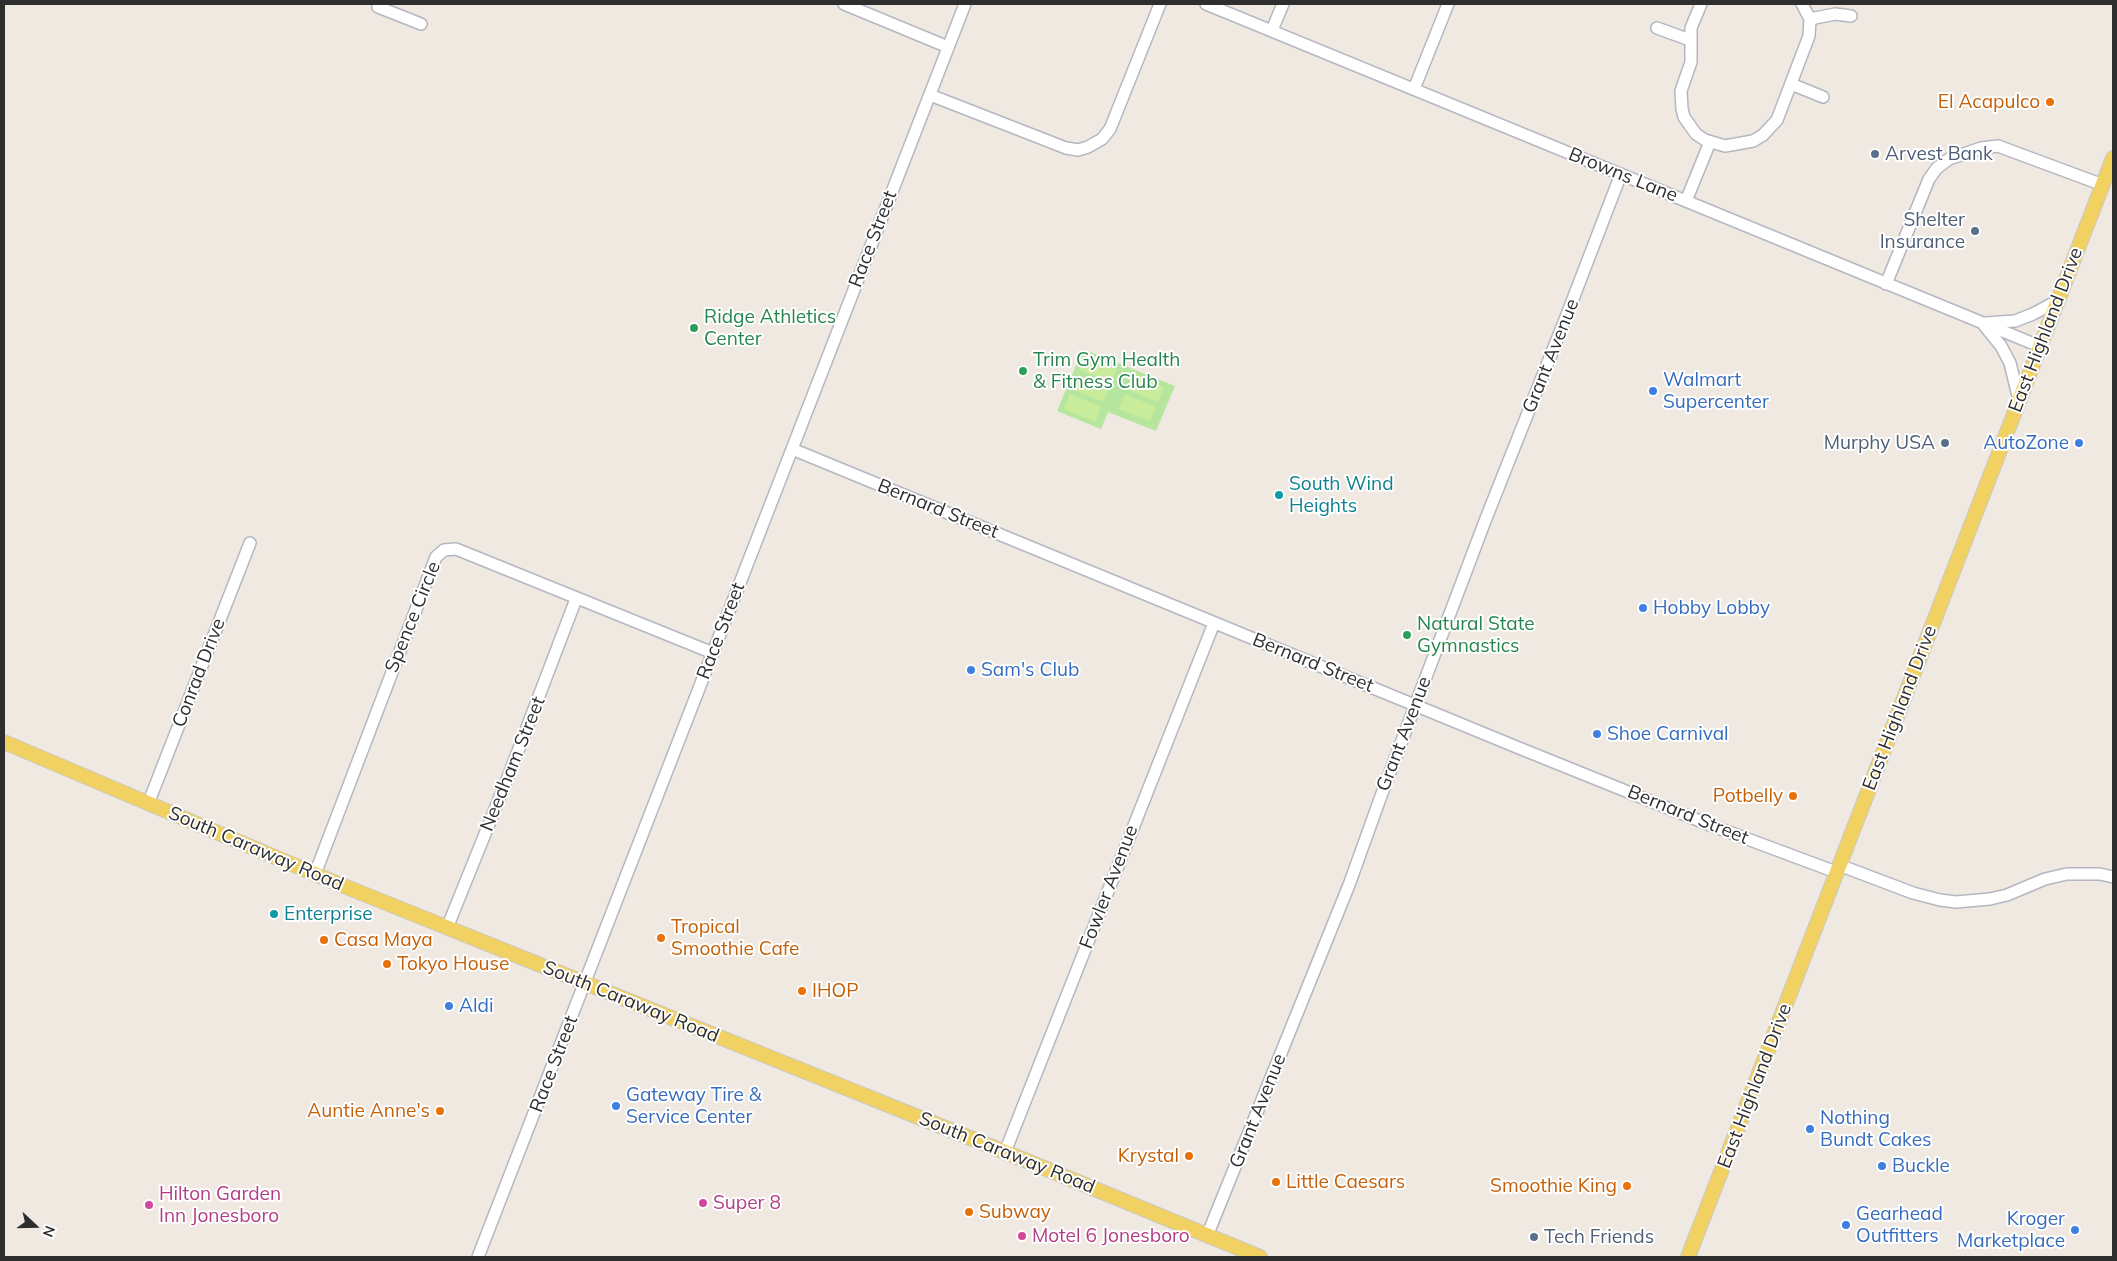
<!DOCTYPE html>
<style>
body{margin:0}
#map{position:relative;width:2117px;height:1261px;overflow:hidden;background:#efe9e1;font-family:Mulish,sans-serif}
canvas{display:block}
.frame{position:absolute;inset:0;border:5px solid #2e2e2e;pointer-events:none}
.north{position:absolute;left:10px;top:1201px;width:50px;height:50px;-webkit-text-stroke:4px #fff;paint-order:stroke;rotate:111deg;font-size:14px;font-weight:700;line-height:20px;text-align:center;color:#2e2e2e}
.north::after{content:'';display:block;margin:auto;width:18px;height:22px;background:#2e2e2e;clip-path:polygon(50% 0,100% 100%,50% 72%,0 100%)}
</style>
<div id="map">
<canvas width="2117" height="1261"></canvas>
<div class="frame"></div>
<div class="north">N</div>
</div>
<script>
const context = document.querySelector('canvas').getContext('2d');
context.lineJoin = 'round';
function fillPath(path, color) {
  context.fillStyle = color;
  context.fill(path, 'evenodd');
}
function shape(rows) {
  const path = new Path2D();
  for (const r of rows) {
    path.moveTo(r[0], r[1]);
    for (let i = 2; i < r.length; i += 2) path.lineTo(r[i], r[i + 1]);
  }
  return path;
}
function strokePath(path, color, width, dash) {
  context.strokeStyle = color;
  context.lineWidth = width;
  context.lineCap = dash ? 'butt' : 'round';
  context.setLineDash(dash || []);
  context.stroke(path);
}
function drawText(font, color, halo, rows, align = 'center') {
  context.font = font + ' Mulish,sans-serif';
  context.lineWidth = 4;
  context.setLineDash([]);
  context.textBaseline = 'middle';
  context.strokeStyle = halo;
  context.fillStyle = color;
  for (const [text, x, y, turn = 0] of rows) {
    context.save();
    context.translate(x, y);
    context.rotate((+turn || 0) * Math.PI / 180);
    context.textAlign = isNaN(turn) ? turn : align;
    if (halo) context.strokeText(text, 0, 0);
    context.fillText(text, 0, 0);
    context.restore();
  }
}
fillPath(shape([
 [1083,349,1175,386,1156,431,1108,412,1101,429,1057,411]
]), '#b6e59e');
fillPath(shape([
 [1086,355,1117,368,1111,382,1080,370],
 [1133,374,1164,387,1158,402,1127,389],
 [1078,375,1109,387,1103,402,1072,389],
 [1070,394,1101,407,1095,422,1064,409],
 [1125,394,1156,407,1150,421,1119,409]
]), '#c9ec9a');
const minor = shape([
 [844,4,948,47],
 [1206,4,2039,346],
 [1701,4,1691,28,1691,62,1681,91,1682,109,1684,117,1696,134,1705,140,1725,146,1753,141,1763,135,1777,120,1809,36,1810,19,1802,4],
 [378,7,421,24],
 [1810,19,1835,14,1851,16],
 [1657,28,1690,40],
 [1272,30,1283,4],
 [1791,84,1823,97],
 [1414,89,1448,4],
 [930,95,1066,148,1078,150,1088,147,1102,139,1110,129,1160,4],
 [1686,201,1710,142],
 [1886,284,1929,179,1937,168,1949,159,1981,148,1998,146,2103,185],
 [1986,323,2015,321,2033,314,2057,301],
 [1984,325,2001,346,2010,363,2019,400],
 [792,449,1519,748,1710,825,1836,872],
 [148,804,250,543],
 [1839,865,1913,893,1940,900,1956,902,1990,899,2007,895,2045,879,2067,874,2100,874,2113,877],
 [315,874,436,557,444,550,456,549,713,653],
 [447,928,510,772,576,599],
 [1005,1152,1214,623],
 [1207,1236,1349,885,1381,796,1485,521,1568,312,1621,174],
 [478,1257,965,4]
]);
const major = shape([
 [4,742,329,880,1005,1152,1260,1257],
 [1688,1257,2113,158]
]);
strokePath(minor, '#b4b7c1', 14);
strokePath(major, '#c9c9c9', 16);
strokePath(minor, '#fff', 11);
strokePath(major, '#f2d163', 14);
for (const [x, y, r, color] of [
 [2050,102,5,"#e8710a"],
 [1875,154,5,"#5c6f8a"],
 [1975,231,5,"#5c6f8a"],
 [694,328,5,"#2e9e5b"],
 [1023,371,5,"#2e9e5b"],
 [1653,391,5,"#3f7fe0"],
 [1945,443,5,"#5c6f8a"],
 [2079,443,5,"#3f7fe0"],
 [1279,495,5,"#0f9aa8"],
 [1643,608,5,"#3f7fe0"],
 [1407,635,5,"#2e9e5b"],
 [971,670,5,"#3f7fe0"],
 [1597,734,5,"#3f7fe0"],
 [1793,796,5,"#e8710a"],
 [274,914,5,"#0f9aa8"],
 [661,938,5,"#e8710a"],
 [324,940,5,"#e8710a"],
 [387,964,5,"#e8710a"],
 [802,991,5,"#e8710a"],
 [449,1006,5,"#3f7fe0"],
 [616,1106,5,"#3f7fe0"],
 [440,1111,5,"#e8710a"],
 [1810,1129,5,"#3f7fe0"],
 [1189,1156,5,"#e8710a"],
 [1882,1166,5,"#3f7fe0"],
 [1276,1182,5,"#e8710a"],
 [1627,1186,5,"#e8710a"],
 [703,1203,5,"#d1479c"],
 [149,1205,5,"#d1479c"],
 [969,1212,5,"#e8710a"],
 [1846,1225,5,"#3f7fe0"],
 [2075,1230,5,"#3f7fe0"],
 [1022,1236,5,"#d1479c"],
 [1534,1237,5,"#5c6f8a"]
]) {
  const dot = new Path2D();
  dot.arc(x, y, r, 0, 2 * Math.PI);
  context.fillStyle = color;
  context.fill(dot);
  strokePath(dot, '#fff', 2);
}
drawText('19px', '#c56008', '#fff', [
 ["El Acapulco",2040,102,"right"],
 ["Potbelly",1783,796,"right"],
 ["Tropical",671,927],
 ["Smoothie Cafe",671,949],
 ["Casa Maya",334,940],
 ["Tokyo House",397,964],
 ["IHOP",812,991],
 ["Auntie Anne's",430,1111,"right"],
 ["Krystal",1179,1156,"right"],
 ["Little Caesars",1286,1182],
 ["Smoothie King",1617,1186,"right"],
 ["Subway",979,1212]
], 'left');
drawText('19px', '#4e5e75', '#fff', [
 ["Arvest Bank",1885,154],
 ["Shelter",1965,220,"right"],
 ["Insurance",1965,242,"right"],
 ["Murphy USA",1935,443,"right"],
 ["Tech Friends",1544,1237]
], 'left');
drawText('19px', '#2e2e2e', '#fff', [
 ["Browns Lane",1623,175,22],
 ["Race Street",873,239,-69],
 ["East Highland Drive",2046,330,-69],
 ["Grant Avenue",1551,356,-68],
 ["Bernard Street",938,509,22],
 ["Spence Circle",413,617,-68],
 ["Race Street",721,631,-69],
 ["Bernard Street",1313,663,22],
 ["Conrad Drive",199,673,-69],
 ["East Highland Drive",1900,708,-69],
 ["Grant Avenue",1404,734,-69],
 ["Needham Street",513,764,-68],
 ["Bernard Street",1688,815,22],
 ["South Caraway Road",256,849,23],
 ["Fowler Avenue",1109,887,-69],
 ["South Caraway Road",631,1002,22],
 ["Race Street",554,1064,-69],
 ["East Highland Drive",1755,1086,-69],
 ["Grant Avenue",1258,1111,-68],
 ["South Caraway Road",1007,1153,22]
]);
drawText('19px', '#27864d', '#fff', [
 ["Ridge Athletics",704,317],
 ["Center",704,339],
 ["Trim Gym Health",1033,360],
 ["& Fitness Club",1033,382],
 ["Natural State",1417,624],
 ["Gymnastics",1417,646]
], 'left');
drawText('19px', '#366cbe', '#fff', [
 ["Walmart",1663,380],
 ["Supercenter",1663,402],
 ["AutoZone",2069,443,"right"],
 ["Hobby Lobby",1653,608],
 ["Sam's Club",981,670],
 ["Shoe Carnival",1607,734],
 ["Aldi",459,1006],
 ["Gateway Tire &",626,1095],
 ["Service Center",626,1117],
 ["Nothing",1820,1118],
 ["Bundt Cakes",1820,1140],
 ["Buckle",1892,1166],
 ["Gearhead",1856,1214],
 ["Outfitters",1856,1236],
 ["Kroger",2065,1219,"right"],
 ["Marketplace",2065,1241,"right"]
], 'left');
drawText('19px', '#0d838f', '#fff', [
 ["South Wind",1289,484],
 ["Heights",1289,506],
 ["Enterprise",284,914]
], 'left');
drawText('19px', '#b23c85', '#fff', [
 ["Hilton Garden",159,1194],
 ["Inn Jonesboro",159,1216],
 ["Super 8",713,1203],
 ["Motel 6 Jonesboro",1032,1236]
], 'left');
</script>
